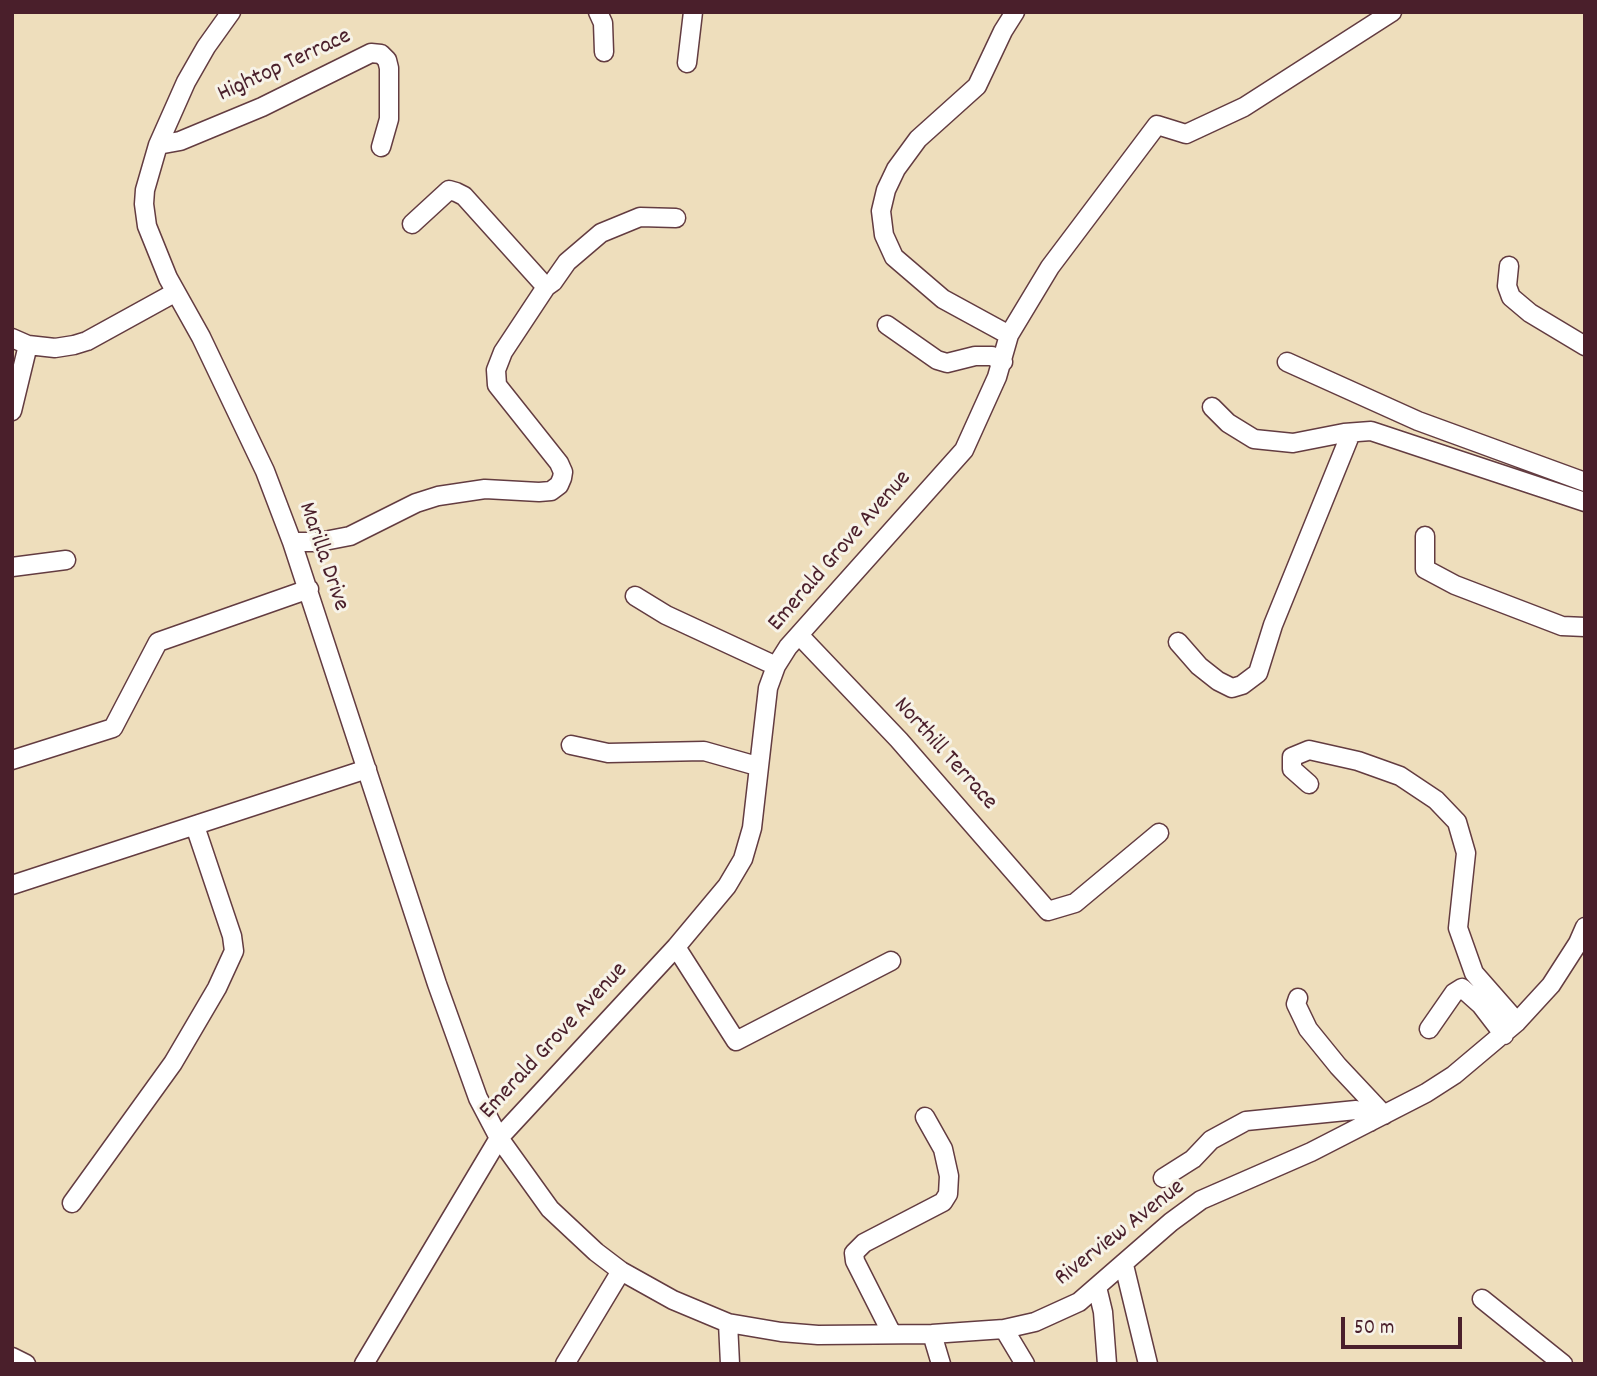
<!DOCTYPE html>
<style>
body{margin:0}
#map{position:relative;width:1597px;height:1376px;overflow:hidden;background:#eedebc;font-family:Dekko,sans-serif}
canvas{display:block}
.frame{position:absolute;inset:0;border:14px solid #4a1f2b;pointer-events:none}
.scale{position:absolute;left:1341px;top:1317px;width:121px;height:32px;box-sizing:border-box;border:4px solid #4a1f2b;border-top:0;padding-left:9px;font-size:21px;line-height:24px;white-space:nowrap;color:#4a1f2b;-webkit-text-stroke:5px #f7f3e8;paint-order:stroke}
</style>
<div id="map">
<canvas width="1597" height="1376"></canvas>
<div class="frame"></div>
<div class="scale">50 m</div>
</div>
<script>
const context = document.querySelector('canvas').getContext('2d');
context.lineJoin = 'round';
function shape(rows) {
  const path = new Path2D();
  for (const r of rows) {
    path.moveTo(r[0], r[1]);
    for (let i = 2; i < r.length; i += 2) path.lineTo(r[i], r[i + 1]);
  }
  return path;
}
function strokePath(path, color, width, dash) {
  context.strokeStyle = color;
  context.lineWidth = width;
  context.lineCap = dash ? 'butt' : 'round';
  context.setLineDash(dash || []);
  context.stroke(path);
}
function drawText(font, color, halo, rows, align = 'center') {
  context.font = font + ' Dekko,sans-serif';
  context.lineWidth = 6;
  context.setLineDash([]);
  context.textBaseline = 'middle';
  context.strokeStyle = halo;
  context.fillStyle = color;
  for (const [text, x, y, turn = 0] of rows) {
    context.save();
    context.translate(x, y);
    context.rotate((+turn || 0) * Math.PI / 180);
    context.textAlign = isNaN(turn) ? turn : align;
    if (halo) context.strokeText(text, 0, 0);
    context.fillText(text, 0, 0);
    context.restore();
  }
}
const minor = shape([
 [231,12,206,47,186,82,158,145,145,190,144,204,147,226,168,278,201,337,265,471,292,542,437,984,478,1098,499,1138,550,1209,596,1252,621,1271,673,1300,728,1323,781,1332,818,1335,932,1334,1004,1329,1035,1322,1079,1302,1171,1222,1201,1200,1311,1152,1426,1093,1454,1075,1517,1022,1551,985,1578,943,1585,927],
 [598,12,603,23,604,52],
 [687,63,693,12],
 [158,145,180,141,262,107,371,53,381,54,387,60,389,68,389,119,381,147],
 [1509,266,1507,286,1511,297,1530,313,1585,346],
 [546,287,553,282,567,262,601,233,640,217,676,218],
 [887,325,937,360,947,363,975,356,992,356,1003,362],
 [1009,335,943,299,894,257,884,235,881,211,886,190,896,169,918,139,977,86,1003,31,1015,12],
 [12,338,28,345,55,348,74,345,87,341,176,292],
 [1287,362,1418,421,1585,482],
 [1212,407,1228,423,1254,439,1293,443,1344,433,1371,431,1585,502],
 [12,411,28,345],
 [1425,536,1425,569,1455,585,1562,626,1585,627],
 [292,542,319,542,350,536,416,503,438,496,485,489,539,492,551,491,559,485,562,478,563,472,559,463,497,385,496,370,503,352,546,287,464,196,456,192,449,190,412,224],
 [12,567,66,560],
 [635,596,666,615,776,666],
 [799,635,899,740,1048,911,1075,903,1159,833],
 [1178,642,1199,666,1218,681,1232,688,1242,685,1258,673,1273,625,1351,433],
 [571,745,608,753,704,751,757,766],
 [12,760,113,728,158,642,309,589],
 [1309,784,1292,769,1292,757,1309,750,1358,761,1400,776,1436,800,1457,822,1466,853,1458,928,1474,973,1517,1022],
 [12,885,367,769],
 [676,947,736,1041,891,961],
 [1298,998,1296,1004,1308,1029,1338,1066,1384,1115],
 [1429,1029,1454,993,1462,988,1481,1005,1504,1035],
 [1163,1178,1193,1159,1211,1140,1246,1121,1356,1110,1363,1113,1370,1122],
 [72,1203,173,1063,217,988,234,951,232,936,195,826],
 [1124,1265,1148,1364],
 [1097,1287,1103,1312,1107,1364],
 [1482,1299,1563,1364],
 [728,1323,730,1364],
 [1004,1329,1025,1364],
 [892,1334,855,1261,854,1253,864,1243,943,1202,948,1194,949,1176,943,1149,925,1117],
 [932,1334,941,1364],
 [12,1357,26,1364],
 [364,1364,499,1138,676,947,727,886,743,859,752,828,768,688,776,666,788,647,964,450,997,377,1009,335,1050,267,1157,125,1186,134,1244,107,1392,12],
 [565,1364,621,1271]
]);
strokePath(minor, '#633c41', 21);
strokePath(minor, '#fff', 18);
drawText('24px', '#4a1f2b', '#f7f3e8', [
 ["Hightop Terrace",285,67,-25],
 ["Emerald Grove Avenue",841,552,-49],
 ["Marilla Drive",322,557,71],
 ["Northill Terrace",944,755,48],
 ["Emerald Grove Avenue",555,1042,-47],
 ["Riverview Avenue",1121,1234,-38]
]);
</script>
